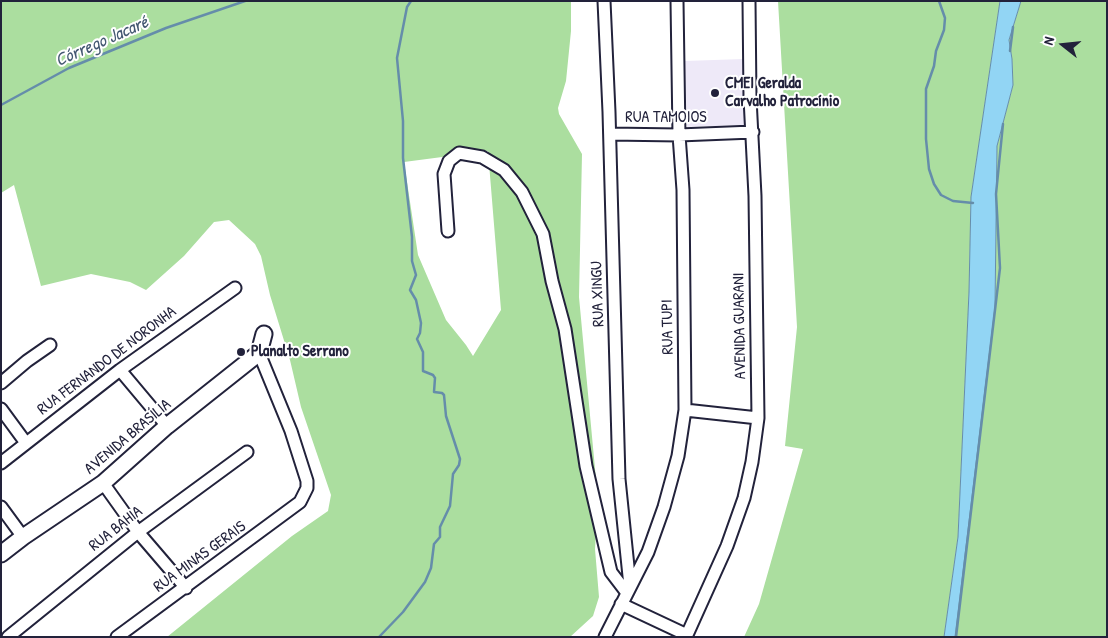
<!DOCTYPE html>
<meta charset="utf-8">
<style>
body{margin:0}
#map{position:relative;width:1108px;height:638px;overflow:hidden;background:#fff;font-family:"Patrick Hand",sans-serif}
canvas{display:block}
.frame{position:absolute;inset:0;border:2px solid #22223b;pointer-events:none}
.north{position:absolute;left:1038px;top:20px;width:50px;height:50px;-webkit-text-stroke:4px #fff;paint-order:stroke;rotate:286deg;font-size:14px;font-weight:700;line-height:20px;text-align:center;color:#22223b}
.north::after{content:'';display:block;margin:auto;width:18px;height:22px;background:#22223b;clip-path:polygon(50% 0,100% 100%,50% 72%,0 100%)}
</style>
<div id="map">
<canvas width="1108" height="638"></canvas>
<div class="frame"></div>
<div class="north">N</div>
</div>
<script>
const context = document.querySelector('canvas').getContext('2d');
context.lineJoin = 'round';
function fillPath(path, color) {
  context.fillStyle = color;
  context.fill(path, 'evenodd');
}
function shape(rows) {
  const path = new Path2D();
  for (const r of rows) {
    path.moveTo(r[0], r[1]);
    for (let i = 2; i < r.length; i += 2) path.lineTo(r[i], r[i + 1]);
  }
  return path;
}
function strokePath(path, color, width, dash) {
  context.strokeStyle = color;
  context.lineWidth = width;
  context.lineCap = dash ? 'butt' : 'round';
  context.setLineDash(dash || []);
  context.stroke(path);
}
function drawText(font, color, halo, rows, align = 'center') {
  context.font = font + ' "Patrick Hand",sans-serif';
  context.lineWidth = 4;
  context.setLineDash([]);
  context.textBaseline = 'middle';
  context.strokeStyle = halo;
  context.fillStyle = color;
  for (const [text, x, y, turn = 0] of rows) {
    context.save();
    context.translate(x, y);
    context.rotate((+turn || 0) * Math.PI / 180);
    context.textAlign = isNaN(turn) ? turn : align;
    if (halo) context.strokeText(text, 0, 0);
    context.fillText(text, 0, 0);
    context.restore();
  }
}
fillPath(shape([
 [743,59,745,125,687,127,685,61]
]), '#eee9f8');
fillPath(shape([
 [1,1,571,1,571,31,566,81,558,108,559,114,582,154,579,297,598,501,595,549,599,597,593,616,570,637,167,637,292,536,328,511,331,495,301,407,290,360,270,295,261,256,255,244,229,220,214,222,184,256,146,290,130,282,91,274,41,286,14,185,1,193],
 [488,151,501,310,473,356,466,345,446,320,418,255,404,162],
 [778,1,1000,1,971,197,969,292,958,537,944,637,744,637,759,604,803,449,785,446,797,327],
 [1021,1,1107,1,1107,637,955,637,995,307,997,146,1013,85,1012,59,1009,40]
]), '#abde9f');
const water = shape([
 [1000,1,1021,1,1009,40,1012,59,1013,85,997,146,995,307,955,637,944,637,958,537,969,292,971,197,1000,1]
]);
fillPath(water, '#92d5f4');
strokePath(water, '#658daa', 1);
strokePath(shape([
 [939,1,945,18,944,30,936,51,934,66,926,89,926,139,929,169,934,184,941,195,953,201,973,203],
 [1010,51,1013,27],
 [1,105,69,68,166,28,245,1],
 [379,637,403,612,425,582,431,568,434,544,440,537,440,527,450,506,453,474,459,465,460,459,446,416,444,395,442,393,434,392,435,378,433,375,423,371,423,352,417,339,420,333,421,323,416,300,410,290,416,275,412,261,412,237,403,158,403,121,397,58,407,7,411,1],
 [956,637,1000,268,996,194,1003,124]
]), '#658daa', 2.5);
const street = shape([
 [604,1,609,112,619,479,630,586],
 [610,134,679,135,753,132],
 [448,231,444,174,449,161,459,153,482,157,504,170,522,192,543,234,552,281,565,329,586,466,611,572,627,593],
 [120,370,167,426],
 [1,383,27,361,50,345],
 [1,409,26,443],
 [685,410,758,418],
 [1,463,120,370,235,288],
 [103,483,138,532,186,588],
 [1,507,23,537],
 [621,604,687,635],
 [8,637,138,532,247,452],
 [117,637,300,502,307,488,307,481,291,431,259,353],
 [605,637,648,552,664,507,678,456,685,410,683,190,679,135,677,1],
 [686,637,727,546,744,498,752,462,758,418,755,196,750,98,749,1]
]);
const secondary = shape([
 [1,554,23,537,103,483,167,426,259,353,264,334]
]);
strokePath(street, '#22223b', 15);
strokePath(secondary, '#22223b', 19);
strokePath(street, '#fff', 11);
strokePath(secondary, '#fff', 15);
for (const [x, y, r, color] of [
 [715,93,5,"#22223b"],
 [241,352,5,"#22223b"]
]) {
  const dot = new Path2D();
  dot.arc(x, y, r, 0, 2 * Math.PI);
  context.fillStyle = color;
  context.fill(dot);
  strokePath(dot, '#fff', 2);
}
drawText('bold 16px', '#22223b', '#fff', [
 ["CMEI Geralda",725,84],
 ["Carvalho Patrocínio",725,102],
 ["Planalto Serrano",251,352]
], 'left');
drawText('16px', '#22223b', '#fff', [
 ["RUA TAMOIOS",666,118],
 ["RUA XINGU",598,294,-92],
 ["AVENIDA GUARANI",740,326,-91],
 ["RUA TUPI",668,327,-91],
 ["RUA FERNANDO DE NORONHA",107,361,-37],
 ["AVENIDA BRASÍLIA",128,437,-40],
 ["RUA BAHIA",116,529,-38],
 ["RUA MINAS GERAIS",200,557,-36]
]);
drawText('italic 18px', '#445872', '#fff', [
 ["Córrego Jacaré",102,42,-24]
]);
</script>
